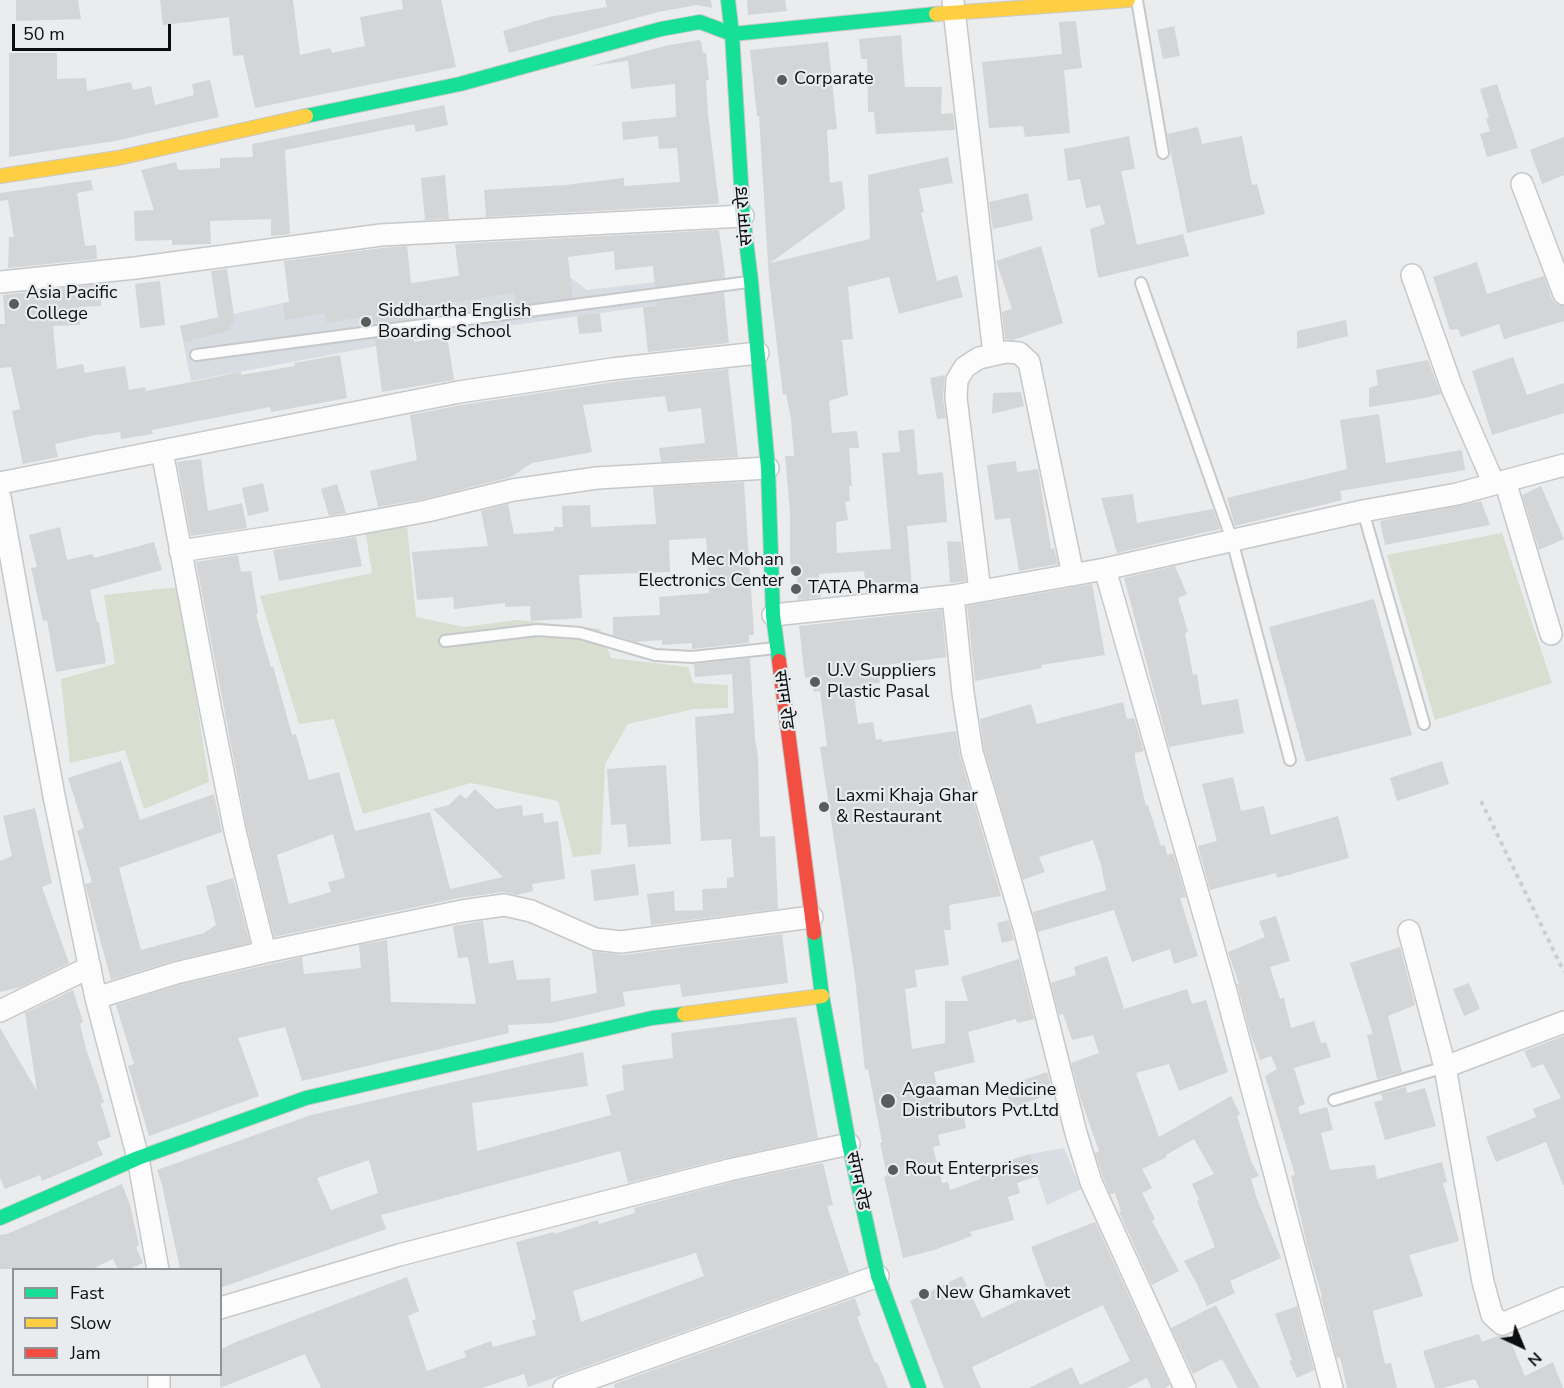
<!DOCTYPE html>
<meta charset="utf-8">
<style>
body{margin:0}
#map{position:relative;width:1564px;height:1388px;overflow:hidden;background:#eaecee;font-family:"Nunito Sans",sans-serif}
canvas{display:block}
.legend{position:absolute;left:12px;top:1268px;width:210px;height:108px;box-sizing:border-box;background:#e9ecef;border:2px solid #919395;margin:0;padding:8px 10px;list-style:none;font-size:18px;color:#0c0d0e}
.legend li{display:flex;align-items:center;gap:12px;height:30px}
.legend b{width:30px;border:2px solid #919395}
.north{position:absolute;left:1492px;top:1316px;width:60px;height:60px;-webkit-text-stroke:4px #e9ecef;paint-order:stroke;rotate:136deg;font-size:16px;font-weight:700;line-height:24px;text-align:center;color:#0c0d0e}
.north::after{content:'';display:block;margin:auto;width:21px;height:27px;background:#0c0d0e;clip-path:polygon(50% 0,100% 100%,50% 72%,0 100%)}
.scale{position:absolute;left:12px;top:24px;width:159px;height:27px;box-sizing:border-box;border:3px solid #0c0d0e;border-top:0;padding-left:8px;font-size:18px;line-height:21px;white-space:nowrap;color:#0c0d0e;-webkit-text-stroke:4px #e9ecef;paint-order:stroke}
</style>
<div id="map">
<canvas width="1564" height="1388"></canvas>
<ul class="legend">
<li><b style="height:8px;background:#16e098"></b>Fast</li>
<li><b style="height:8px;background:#ffcf43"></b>Slow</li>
<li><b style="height:8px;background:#f24e42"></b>Jam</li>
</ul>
<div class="north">N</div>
<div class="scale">50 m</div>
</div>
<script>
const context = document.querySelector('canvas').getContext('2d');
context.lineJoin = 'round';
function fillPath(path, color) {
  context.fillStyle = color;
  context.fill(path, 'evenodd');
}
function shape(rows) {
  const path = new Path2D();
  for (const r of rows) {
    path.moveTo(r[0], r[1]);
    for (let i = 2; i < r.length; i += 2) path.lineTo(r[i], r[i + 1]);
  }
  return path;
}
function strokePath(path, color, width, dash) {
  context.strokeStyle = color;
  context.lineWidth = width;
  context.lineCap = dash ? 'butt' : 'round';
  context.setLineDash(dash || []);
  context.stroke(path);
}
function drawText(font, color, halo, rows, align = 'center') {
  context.font = font + ' "Nunito Sans","Noto Sans Devanagari",sans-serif';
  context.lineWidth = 4.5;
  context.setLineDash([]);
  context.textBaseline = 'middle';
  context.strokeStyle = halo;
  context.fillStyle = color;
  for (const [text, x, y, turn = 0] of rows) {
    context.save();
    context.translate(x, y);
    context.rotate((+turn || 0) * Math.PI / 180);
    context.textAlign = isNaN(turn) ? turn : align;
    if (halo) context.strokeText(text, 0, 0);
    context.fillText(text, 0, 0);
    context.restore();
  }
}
fillPath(shape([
 [501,269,571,278,587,290,725,274,724,298,643,307,414,339,191,381,180,326,283,303],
 [1064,1148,1081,1189,1047,1205,1030,1154]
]), '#d8dde3');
fillPath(shape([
 [407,526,416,617,464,627,517,620,600,629,611,658,688,667,693,683,728,685,728,708,694,709,628,724,605,764,601,854,573,857,558,801,471,783,363,814,334,719,299,724,260,596,372,573,365,529],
 [1502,533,1552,683,1435,720,1387,555],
 [179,587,209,782,144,809,125,750,70,763,61,679,115,664,104,595]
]), '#d8ded0');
fillPath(shape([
 [16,0,78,0,81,19,16,21],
 [160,0,293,0,300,55,330,48,332,53,365,46,360,17,403,9,402,0,441,0,456,67,255,108,243,55,233,56,229,17,163,25],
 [605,0,711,0,712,8,697,5,658,12,509,53,503,31,549,17,607,7],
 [747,0,785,0,787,11,748,15],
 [1076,21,1082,68,1064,70,1070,133,1025,137,1023,126,989,128,982,62,1062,54,1059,22],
 [1174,26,1180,56,1163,59,1157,30],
 [901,35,905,87,942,87,941,114,953,113,955,130,876,134,874,112,868,112,867,59,861,59,859,39],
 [698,40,701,41,703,53,706,53,709,80,706,80,708,114,719,204,486,217,484,190,565,185,624,178,624,186,680,182,677,148,659,149,658,136,623,140,622,122,676,117,675,84,631,89,628,61,590,66,665,46],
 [828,42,837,129,827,130,830,183,842,181,845,209,770,263,870,239,868,175,948,157,953,183,919,189,924,212,921,213,937,281,957,275,963,297,899,314,889,277,848,287,853,339,842,340,848,395,829,401,832,433,857,431,859,448,849,448,852,486,849,486,850,501,845,502,848,520,836,522,837,553,891,549,882,453,900,452,898,431,914,429,918,475,943,472,947,522,907,526,912,587,866,592,864,571,819,574,821,597,798,600,797,576,790,561,790,513,785,456,794,456,791,419,786,394,783,395,769,279,759,116,757,116,750,50],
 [9,53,57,53,57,79,86,78,87,91,131,82,133,90,151,86,155,105,194,95,192,84,210,80,219,117,115,141,9,157],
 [1497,84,1518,148,1487,157,1480,134,1490,131,1486,119,1489,118,1480,89],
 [444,105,448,125,416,132,414,124,285,150,290,234,271,236,271,219,210,221,211,244,172,245,172,240,135,241,134,211,154,210,141,170,176,162,178,170,220,168,220,158,253,157,252,144],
 [1198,127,1202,144,1242,136,1252,185,1257,184,1265,214,1187,233,1167,134],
 [1129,136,1135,169,1121,171,1137,245,1183,234,1189,256,1098,278,1090,229,1105,224,1100,205,1086,208,1080,179,1068,181,1064,149],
 [1564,137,1564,175,1542,184,1530,150],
 [445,175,449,219,425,220,421,178],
 [91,180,93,190,77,193,85,246,96,245,97,259,8,268,9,237,14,237,8,200,0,201,0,193],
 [1028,193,1033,220,993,229,989,202],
 [719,230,725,274,722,274,723,278,655,287,653,266,615,270,614,251,568,257,573,298,516,305,514,293,411,309,412,319,373,324,372,315,327,323,325,313,285,320,283,303,289,302,284,261,382,248,407,246,411,284,459,276,455,244],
 [1041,246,1063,323,1013,340,1005,339,1002,312,1012,309,996,261],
 [1477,262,1487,294,1544,276,1552,299,1556,304,1564,306,1564,321,1504,339,1499,324,1461,337,1458,329,1450,330,1433,277],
 [227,269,235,323,230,324,231,330,184,342,180,326,218,317,211,271],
 [160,281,165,325,140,328,135,284],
 [100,284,101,306,79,307,80,325,53,326,57,369,83,364,85,373,125,366,129,390,145,387,146,391,241,372,241,375,295,366,294,363,340,355,347,398,271,412,270,407,152,430,153,434,121,439,120,432,101,435,100,434,55,444,58,457,23,464,12,411,20,409,11,367,0,368,0,324,5,324,3,295],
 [724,293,729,343,648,352,643,307,657,306,656,302],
 [600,313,602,332,579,334,577,316],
 [1346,320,1348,336,1297,349,1297,331],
 [414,334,414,342,447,337,454,380,382,392,375,339],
 [1513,357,1527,395,1564,383,1564,413,1492,435,1472,371],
 [1428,360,1441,394,1425,398,1369,407,1369,388,1378,385,1376,370],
 [728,369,738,457,661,462,659,448,705,443,701,408,668,412,665,396,583,405,592,452,532,463,511,477,424,499,378,507,370,471,417,460,410,415,461,405,614,382],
 [945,375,943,398,946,418,937,419,930,378],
 [1021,392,1024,406,992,414,993,393],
 [1379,414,1386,463,1462,450,1465,470,1340,491,1342,500,1235,526,1227,498,1347,469,1340,420],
 [201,459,208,511,242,503,247,528,191,536,177,462],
 [1016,461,1017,472,1038,469,1051,549,1054,548,1058,564,1019,571,1010,518,995,520,987,465],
 [744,482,754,635,749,635,749,643,692,649,692,643,662,645,662,640,636,642,613,635,613,617,660,615,659,597,709,593,706,538,669,540,670,572,579,575,582,618,531,621,530,606,505,607,505,603,454,609,453,597,417,600,412,552,488,546,481,511,508,504,514,534,554,531,554,527,563,527,562,506,590,505,591,527,656,524,653,487],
 [263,483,269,511,248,516,242,488],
 [337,484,346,513,329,516,321,489],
 [1541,486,1564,539,1539,550,1522,495],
 [1133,494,1137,523,1213,509,1220,529,1117,553,1101,498],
 [1481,501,1490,525,1385,545,1380,521],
 [60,527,67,560,93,554,94,558,154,542,162,570,90,590,97,622,99,622,106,663,56,672,47,620,43,621,31,568,37,567,29,535],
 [356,537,362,566,279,581,273,550],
 [947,541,961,542,966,581,950,583],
 [238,555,241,572,251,571,258,614,256,614,263,640,271,667,273,666,292,735,296,734,309,780,339,772,355,831,430,812,450,889,503,877,433,809,449,805,460,794,466,799,475,789,496,809,522,805,523,816,543,813,544,823,558,821,565,879,532,884,533,891,517,895,503,892,459,898,274,937,247,828,196,562],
 [333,834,345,878,328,882,331,892,289,904,277,855],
 [1175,566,1187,594,1178,598,1188,632,1185,633,1193,675,1197,674,1202,705,1238,699,1244,733,1169,747,1124,578],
 [1092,584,1105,655,1041,665,1042,668,975,681,967,606],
 [1374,599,1412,735,1306,762,1269,627],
 [942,610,946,657,878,666,880,683,853,687,858,724,873,722,876,740,882,739,882,742,956,731,960,756,1001,896,949,905,951,930,944,930,949,965,915,970,917,987,905,989,912,1049,945,1043,945,1001,968,1001,961,977,1019,959,1034,1019,1017,1023,1016,1019,968,1032,975,1062,934,1072,942,1110,962,1106,966,1128,938,1135,940,1145,933,1147,942,1183,948,1182,950,1190,981,1179,978,1168,998,1162,998,1164,1030,1154,1038,1176,1017,1183,1020,1193,1008,1197,1014,1220,970,1232,972,1236,934,1250,903,1258,884,1177,887,1176,880,1143,882,1142,868,1069,865,1070,855,978,820,747,827,746,820,691,814,692,812,677,805,678,799,626],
 [750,658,755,739,758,756,760,837,775,836,778,909,651,925,647,894,674,891,675,911,703,910,702,889,727,888,727,878,734,877,731,839,701,841,695,717,734,713,732,674,695,677,694,664],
 [1123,702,1127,719,1134,718,1144,751,1135,753,1135,759,1146,806,1148,805,1161,846,1165,845,1167,855,1173,853,1186,897,1180,898,1198,956,1174,964,1170,949,1132,962,1114,910,1038,932,1033,912,1106,890,1101,865,1093,840,1039,857,1045,872,1023,880,984,749,980,719,1031,704,1037,724],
 [121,761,140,820,214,794,222,832,119,868,141,950,204,933,216,925,206,886,233,878,250,943,173,961,111,980,85,884,92,882,77,831,84,828,68,778],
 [1442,761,1449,784,1397,801,1390,778],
 [666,765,671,844,628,847,626,824,611,825,607,769],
 [1233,777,1241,811,1264,806,1271,835,1338,816,1349,858,1277,878,1276,873,1210,890,1198,846,1217,841,1202,784],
 [35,808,52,883,42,887,69,963,21,987,0,992,0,861,12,856,3,816],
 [635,864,639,895,594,901,591,870],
 [1276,916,1290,961,1270,967,1280,999,1284,998,1291,1028,1314,1021,1321,1043,1326,1042,1331,1057,1294,1068,1305,1104,1298,1107,1300,1114,1327,1107,1333,1130,1321,1133,1330,1170,1375,1165,1377,1179,1442,1162,1447,1182,1443,1183,1459,1241,1409,1255,1423,1296,1373,1311,1385,1364,1391,1363,1397,1388,1347,1388,1340,1357,1337,1359,1321,1297,1322,1296,1308,1249,1291,1176,1295,1175,1265,1076,1277,1069,1271,1056,1260,1060,1250,1033,1237,984,1239,984,1228,952,1265,937,1259,921],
 [1009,920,1014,940,1002,943,997,923],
 [483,921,489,964,513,960,517,980,550,978,551,1002,597,993,592,951,623,955,782,934,788,983,682,997,680,984,623,992,625,1006,552,1023,508,1025,509,1033,302,1081,285,1027,238,1038,259,1096,149,1136,128,1066,134,1064,116,1005,179,985,302,957,304,974,361,968,359,945,387,940,391,1002,476,1004,468,957,458,958,453,926],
 [1400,947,1415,1005,1388,1016,1402,1072,1377,1079,1367,1035,1373,1034,1350,963],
 [1107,956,1124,1009,1187,989,1192,1004,1206,1000,1228,1072,1179,1091,1169,1064,1136,1073,1159,1137,1231,1096,1240,1114,1237,1116,1251,1161,1259,1176,1251,1179,1257,1199,1281,1258,1230,1281,1235,1293,1207,1306,1195,1280,1184,1261,1215,1247,1197,1201,1199,1200,1192,1184,1214,1174,1194,1139,1166,1155,1167,1157,1142,1169,1152,1188,1142,1193,1155,1219,1152,1221,1179,1271,1152,1285,1119,1212,1121,1211,1115,1193,1110,1194,1103,1177,1095,1153,1099,1151,1081,1100,1071,1063,1099,1053,1093,1035,1072,1040,1063,1014,1059,1015,1051,983,1076,975,1074,967],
 [1469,983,1480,1009,1464,1016,1453,989],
 [73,990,83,1022,80,1024,86,1049,104,1102,101,1104,111,1137,97,1142,103,1155,42,1181,40,1175,5,1189,0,1178,0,1028,37,1091,25,1013],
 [796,1017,818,1138,726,1158,628,1183,620,1151,381,1215,386,1229,220,1288,220,1269,180,1269,162,1185,157,1170,311,1115,583,1052,588,1086,472,1103,477,1151,611,1115,606,1095,624,1090,622,1065,673,1058,671,1033],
 [369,1160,378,1193,331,1210,317,1178],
 [1564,1036,1564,1185,1563,1185,1546,1142,1496,1162,1486,1137,1536,1117,1533,1109,1561,1098,1543,1064,1532,1068,1524,1051],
 [1047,1072,1053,1093,1012,1108,1004,1087],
 [1406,1087,1407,1093,1425,1088,1436,1126,1385,1140,1374,1102,1383,1100,1381,1094],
 [823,1163,833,1205,827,1206,849,1273,528,1387,524,1374,482,1388,321,1388,305,1354,220,1388,220,1350,236,1342,407,1277,419,1311,408,1316,427,1371,466,1357,464,1351,491,1341,493,1347,536,1335,532,1321,536,1319,516,1242,554,1232,554,1234,598,1220,599,1224,635,1213,634,1208,732,1182],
 [696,1253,704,1276,581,1322,573,1291],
 [122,1184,130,1205,139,1245,136,1247,143,1263,129,1269,118,1269,113,1259,92,1269,0,1269,0,1235,7,1234],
 [1095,1222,1170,1385,1165,1388,1151,1388,1147,1378,1127,1388,1029,1388,1072,1367,1080,1385,1130,1361,1103,1305,972,1367,981,1388,944,1388,910,1301,962,1276,982,1318,1046,1287,1031,1247],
 [855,1298,861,1315,857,1317,875,1363,877,1362,888,1388,615,1388,614,1384],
 [1216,1305,1242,1355,1260,1388,1238,1388,1222,1359,1193,1374,1171,1328],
 [1297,1306,1314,1370,1297,1378,1289,1361,1292,1360,1275,1314],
 [1479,1334,1482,1342,1498,1336,1508,1335,1525,1376,1553,1362,1563,1388,1479,1388,1475,1379,1443,1388,1435,1388,1423,1351]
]), '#d3d5d7');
const lane = shape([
 [1137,0,1163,153],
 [1141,283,1232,540,1290,760],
 [196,355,748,282],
 [1363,511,1424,724],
 [445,641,537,630,580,633,655,655,692,657,776,648],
 [1334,1100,1445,1067]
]);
const street = shape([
 [953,1,994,354],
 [1522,184,1564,294],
 [1412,275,1452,388,1494,484],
 [0,282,135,268,381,235,743,216],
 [162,451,210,706,235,831,265,952],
 [1505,481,1551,634],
 [0,483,459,392,612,369,758,353],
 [0,497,54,796,96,998,138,1158,158,1270],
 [180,551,345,526,427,511,513,490,597,478,768,468],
 [1105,569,1225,988,1332,1388],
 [980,591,956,398,957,380,965,367,979,358,1006,352,1019,353,1029,362,1073,575],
 [953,596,963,693,972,752,1024,927,1076,1133,1091,1182,1185,1388],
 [773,615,953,596,1105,569,1363,511,1457,494,1564,465],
 [1409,931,1445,1067,1483,1282,1492,1315,1502,1324,1564,1298],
 [96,998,176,973,265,952,462,911,504,905,531,911,595,939,621,942,812,917],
 [0,1011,90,967],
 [1445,1067,1564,1022],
 [220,1308,399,1255,729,1170,849,1144],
 [159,1388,159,1374],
 [564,1388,878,1276]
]);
const fast = shape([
 [728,0,732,34,743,216,751,281,768,468,773,615,779,661],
 [306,116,460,84,661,29,700,22,732,34,936,14],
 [814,933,822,996,849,1144,878,1276,919,1388],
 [0,1218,138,1158,306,1098,652,1018,684,1014]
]);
const slow = shape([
 [936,14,1128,0],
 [0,176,118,158,306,116],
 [684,1014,822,996]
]);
const jam = shape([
 [779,661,814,933]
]);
strokePath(lane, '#c6c8ca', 14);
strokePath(street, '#c6c8ca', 24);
strokePath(fast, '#c6c8ca', 16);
strokePath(slow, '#c6c8ca', 16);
strokePath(jam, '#c6c8ca', 16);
strokePath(shape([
 [1481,801,1564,972]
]), '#cececf', 4, [4.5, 4.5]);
strokePath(lane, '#fcfcfc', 10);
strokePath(street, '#fcfcfc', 21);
strokePath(fast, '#16e098', 14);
strokePath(slow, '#ffcf43', 14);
strokePath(jam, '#f24e42', 14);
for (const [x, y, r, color] of [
 [782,80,6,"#5a5b5c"],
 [14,304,6,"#5a5b5c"],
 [366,322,6,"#5a5b5c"],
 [796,571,6,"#5a5b5c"],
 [796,589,6,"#5a5b5c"],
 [815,682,6,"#5a5b5c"],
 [824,807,6,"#5a5b5c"],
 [888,1101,8,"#5a5b5c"],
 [893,1170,6,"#5a5b5c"],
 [924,1294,6,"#5a5b5c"]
]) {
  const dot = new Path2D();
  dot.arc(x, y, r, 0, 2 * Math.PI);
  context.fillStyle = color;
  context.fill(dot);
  strokePath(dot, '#e9ecef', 2);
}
drawText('18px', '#0c0d0e', '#e9ecef', [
 ["Corparate",794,80],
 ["Asia Pacific",26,294],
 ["College",26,315],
 ["Siddhartha English",378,312],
 ["Boarding School",378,333],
 ["Mec Mohan",784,561,"right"],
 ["Electronics Center",784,582,"right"],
 ["TATA Pharma",808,589],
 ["U.V Suppliers",827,672],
 ["Plastic Pasal",827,693],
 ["Laxmi Khaja Ghar",836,797],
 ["& Restaurant",836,818],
 ["Agaaman Medicine",902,1091],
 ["Distributors Pvt.Ltd",902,1112],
 ["Rout Enterprises",905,1170],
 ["New Ghamkavet",936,1294]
], 'left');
drawText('18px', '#0c0d0e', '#e9ecef', [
 ["संगम रोड",745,216,-95],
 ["संगम रोड",783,700,82],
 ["संगम रोड",857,1181,78]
]);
</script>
